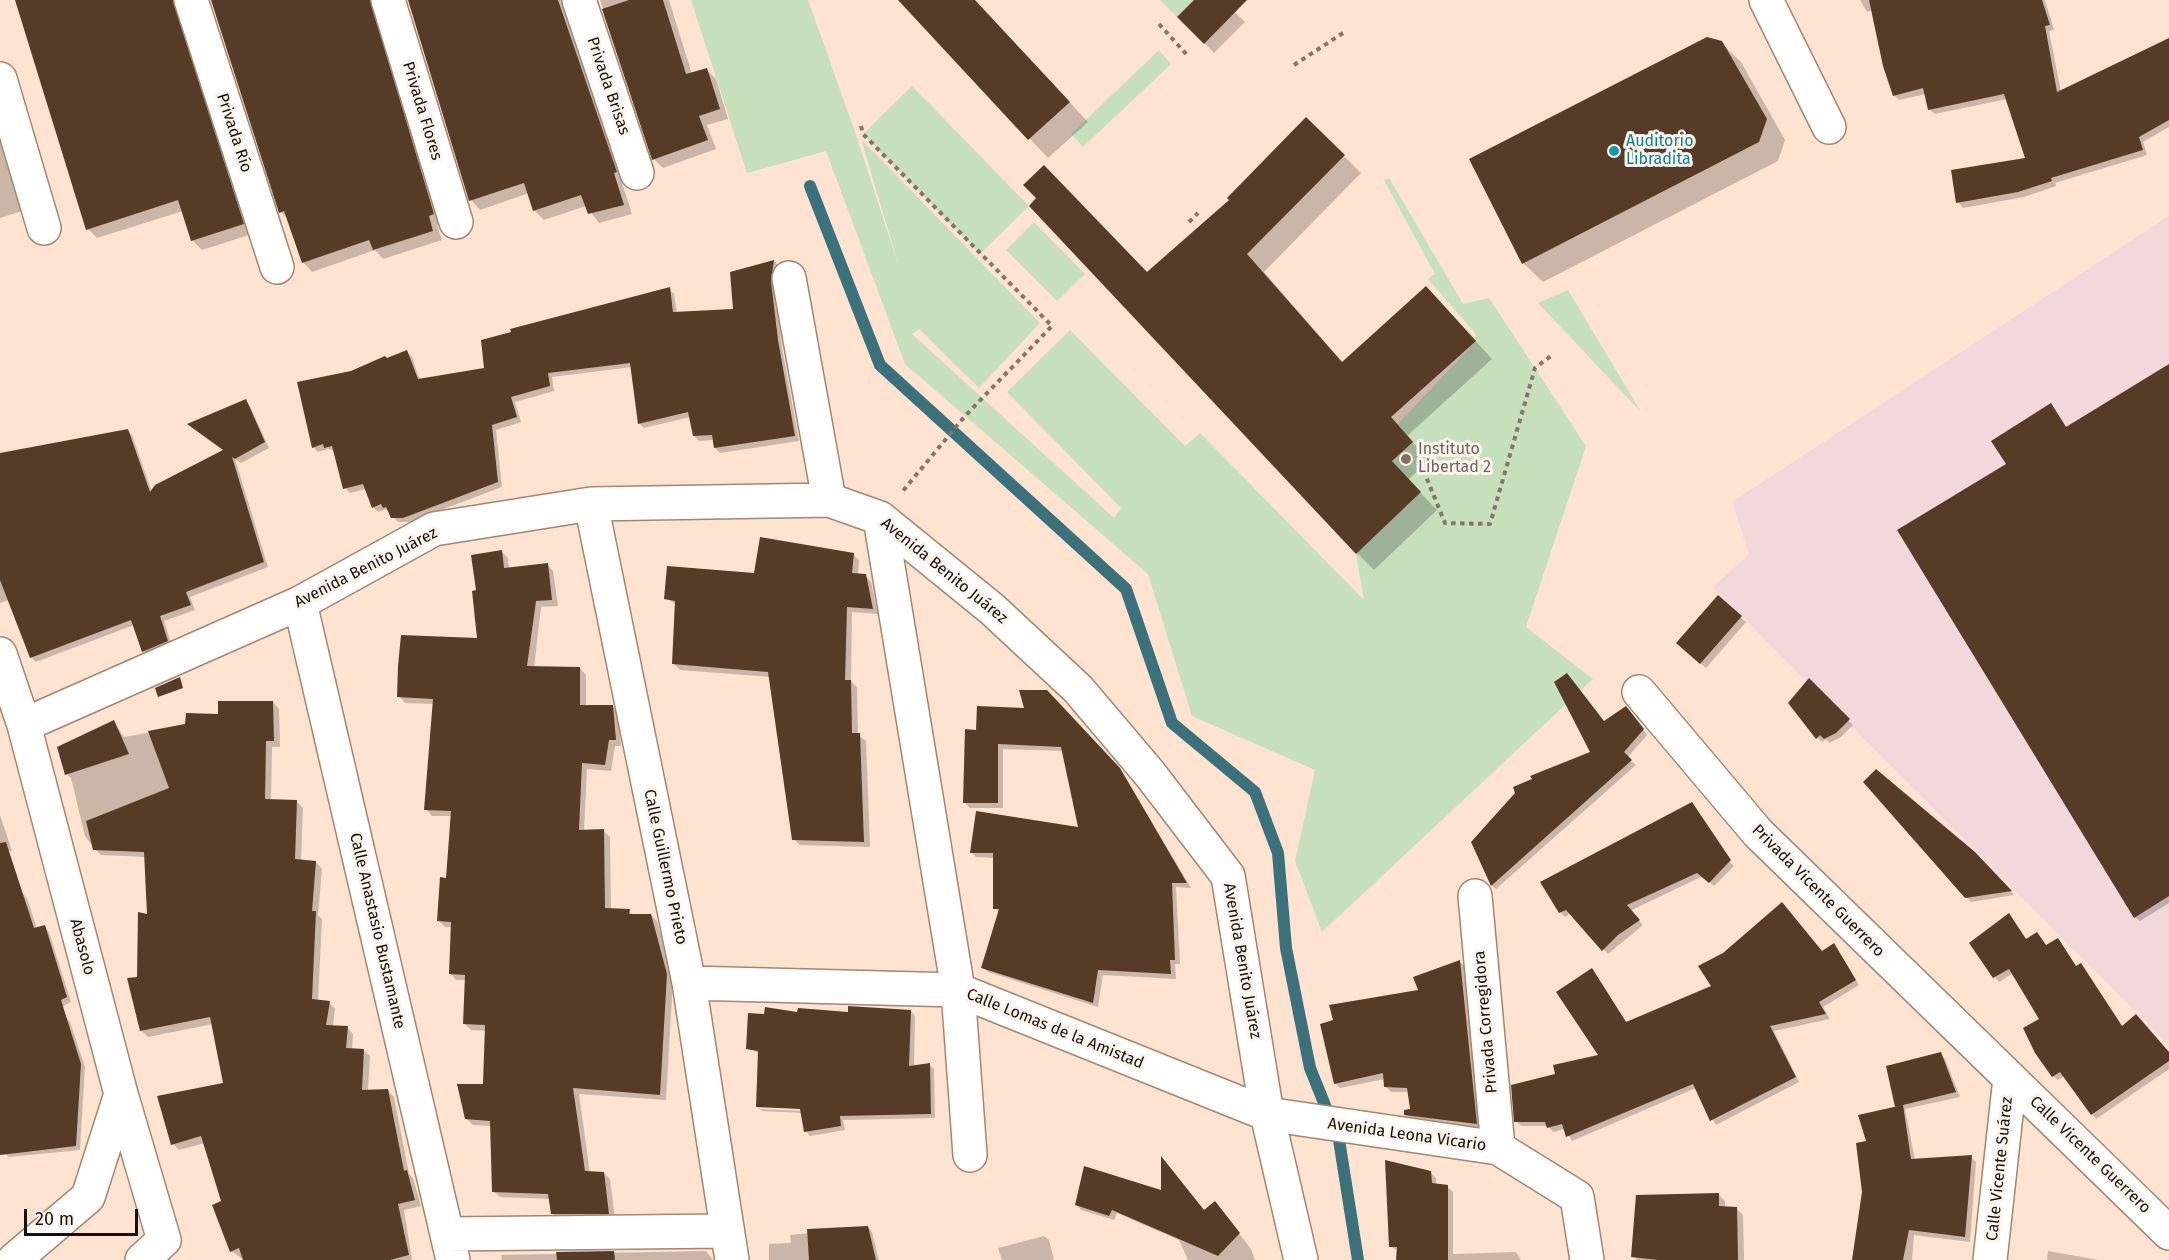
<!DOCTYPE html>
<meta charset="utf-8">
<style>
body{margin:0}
#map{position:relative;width:2169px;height:1260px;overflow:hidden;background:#fee3d0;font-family:"Fira Sans",sans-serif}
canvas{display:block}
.scale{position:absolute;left:24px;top:1209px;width:114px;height:27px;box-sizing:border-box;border:3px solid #190e06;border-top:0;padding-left:8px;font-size:18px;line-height:21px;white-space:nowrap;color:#190e06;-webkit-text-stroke:4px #fbf5f0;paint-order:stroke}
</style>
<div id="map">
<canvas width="2169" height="1260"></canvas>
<div class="scale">20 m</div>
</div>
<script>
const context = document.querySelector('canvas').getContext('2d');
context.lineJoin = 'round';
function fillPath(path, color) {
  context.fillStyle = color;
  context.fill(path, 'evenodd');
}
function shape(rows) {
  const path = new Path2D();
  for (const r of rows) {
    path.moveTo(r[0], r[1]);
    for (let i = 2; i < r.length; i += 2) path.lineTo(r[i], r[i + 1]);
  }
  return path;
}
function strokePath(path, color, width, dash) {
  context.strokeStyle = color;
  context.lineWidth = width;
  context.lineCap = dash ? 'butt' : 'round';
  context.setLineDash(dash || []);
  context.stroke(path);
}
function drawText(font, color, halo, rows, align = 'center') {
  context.font = font + ' "Fira Sans",sans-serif';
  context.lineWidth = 6;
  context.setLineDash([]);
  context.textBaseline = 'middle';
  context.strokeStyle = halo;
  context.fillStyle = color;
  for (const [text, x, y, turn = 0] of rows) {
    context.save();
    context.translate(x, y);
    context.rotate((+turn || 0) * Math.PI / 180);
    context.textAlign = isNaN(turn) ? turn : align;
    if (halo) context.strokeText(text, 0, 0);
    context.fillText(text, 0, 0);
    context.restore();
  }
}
fillPath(shape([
 [2169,216,2169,1045,1713,587,1749,554,1732,502]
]), '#f2d7db');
fillPath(shape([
 [691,0,808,0,855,132,900,270,861,139,1040,323,979,388,919,329,912,334,1114,518,1121,508,1007,392,1070,330,1185,446,1200,433,1364,600,1356,554,1421,492,1392,461,1413,442,1397,425,1476,341,1475,333,1428,279,1435,274,1384,180,1389,178,1463,304,1489,298,1586,446,1526,627,1593,679,1322,932,1295,861,1315,770,1192,716,1148,574,905,364,826,151,747,173],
 [1160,0,1194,0,1177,17],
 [1159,50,1171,64,1083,147,1071,134],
 [912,86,1029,206,980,254,863,134],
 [1034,222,1085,274,1057,301,1006,250],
 [1568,290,1641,412,1538,303]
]), '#c6e0bc');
fillPath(shape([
 [16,0,185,0,252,234,202,250,192,240,183,211,97,238,88,229],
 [212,0,382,0,442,223,437,225,442,240,383,259,375,250,312,272,303,262,289,220,281,212],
 [409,0,572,0,625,181,622,183,632,214,599,223,586,206,544,220,534,210,529,193,480,210,471,200],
 [600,0,669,0,692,74,706,69,716,79,728,119,707,125,716,149,663,168,654,159],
 [900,0,974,0,1088,122,1048,158],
 [1196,0,1223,0,1245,22,1214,53,1179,17],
 [1860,0,2045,0,2054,30,2049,31,2061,92,2169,41,2169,127,2143,142,2147,155,2055,183,2056,186,2024,197,1963,208,1958,202,2027,159,2007,99,1935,114,1929,109,1926,94,1899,100,1894,95,1873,10,1867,12],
 [1721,43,1741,62,1785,140,1778,161,1543,282,1523,263],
 [0,142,22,211,0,218],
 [1344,156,1361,173,1264,272,1343,363,1443,305,1492,359,1407,436,1429,460,1408,480,1437,510,1374,570,1357,553,1147,274],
 [774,261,779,266,775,287,782,347,799,441,720,453,715,448,714,440,699,441,694,436,690,417,644,428,639,423,632,367,552,377,554,391,515,402,521,422,496,430,502,487,409,522,398,522,386,509,378,512,373,507,366,489,350,493,345,488,335,451,328,449,318,452,313,447,351,372,407,352,412,357,420,380,485,369,669,289,674,294,677,313,734,310],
 [2169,366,2169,903,2140,921,2135,917,2008,464,2051,405,2067,428],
 [245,401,250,406,269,448,241,463,235,459,268,567,190,597,195,610,164,621,172,646,149,656,144,651,134,625,36,662,31,657,9,600,0,603,0,454,127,430,132,435,152,492,225,451],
 [502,552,508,558,509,569,547,564,553,571,558,606,541,607,534,668,580,668,586,675,586,706,612,707,618,713,621,746,615,746,611,771,587,769,584,831,604,831,610,837,611,910,629,911,634,916,651,915,657,921,673,981,666,1100,579,1094,590,1173,604,1173,610,1179,615,1219,559,1220,552,1213,551,1199,500,1197,493,1191,492,1126,473,1125,466,1118,484,1086,487,1031,471,1030,465,1024,467,980,456,980,450,973,453,927,445,927,439,921,447,880,452,816,432,816,426,809,434,704,405,703,399,696,479,640,477,591],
 [853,554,859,560,858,575,865,575,871,582,878,614,852,612,851,681,857,687,858,735,866,741,870,847,800,845,794,839,770,677,680,670,674,664,677,605,666,598,756,574],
 [1718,597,1746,622,1706,668,1683,648],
 [1809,680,1853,725,1841,737,1829,743,1826,739,1822,742,1817,738],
 [1046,692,1124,775,1191,888,1176,887,1180,964,1175,964,1176,979,1103,975,1098,1007,988,972,983,967,1000,913,995,908,995,858,976,857,971,852,1080,828,1064,751,1003,749,1003,808,970,808,965,803,977,731,1026,709],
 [273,702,279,709,280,747,272,747,271,801,297,802,303,808,301,861,316,862,322,869,318,915,322,919,318,1001,329,1002,335,1009,333,1026,347,1027,353,1034,352,1050,363,1050,370,1056,368,1091,388,1090,394,1097,409,1174,413,1178,421,1206,404,1210,412,1260,244,1260,231,1251,223,1202,205,1143,179,1150,173,1144,225,1084,213,1024,148,1037,141,1030,138,979,149,916,146,857,101,855,95,849,85,836,71,778,67,774,114,722,124,737,187,726],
 [1630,712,1647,735,1627,758,1636,765,1496,889,1492,885,1592,753,1605,723],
 [0,815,12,851,0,851],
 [1707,840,1734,866,1714,886,1703,876,1630,911,1643,925,1608,954,1571,913,1565,917,1561,913,1542,883],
 [1974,853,2014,895,1971,902,1966,897],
 [0,888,21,892,27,898,37,929,44,927,49,932,71,1002,46,1015,0,952],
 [2013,920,2027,941,2037,934,2047,946,2077,967,2081,965,2123,1027,2169,1053,2169,1069,2096,1119,2065,1076,2058,1080,2053,1076,2042,1019,2013,973,1999,982,1971,944],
 [1834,945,1859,985,1823,1007,1830,1019,1774,1031,1799,1082,1716,1125,1696,1088,1572,1141,1565,1129,1553,1132,1548,1126,1521,1126,1516,1121,1557,1075,1601,1056,1596,975,1627,1023,1822,953],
 [1460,962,1465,967,1482,1129,1411,1120,1406,1115,1412,1110,1409,1092,1391,1092,1385,1086,1385,1079,1340,1088,1335,1083,1420,991],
 [911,1011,915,1016,914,1066,929,1064,934,1069,935,1118,843,1120,845,1130,810,1136,806,1131,802,1113,762,1111,757,1106,760,1054,748,1048,799,1014],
 [760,1106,808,1108,808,1111,760,1109],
 [66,1017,70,1022,85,1067,80,1150,9,1157,4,1152,0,1135,0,1040],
 [1941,1054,1945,1059,1960,1097,1905,1109,1915,1160,1971,1157,1976,1162,1970,1242,1914,1235,1912,1260,1854,1260,1868,1143],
 [1430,1172,1436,1178,1436,1185,1447,1187,1453,1192,1453,1254,1516,1252,1521,1260,1398,1260,1398,1251,1390,1246],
 [1718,1194,1725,1201,1725,1208,1737,1209,1743,1215,1744,1260,1637,1260,1633,1256],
 [1077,1205,1204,1212,1220,1208,1251,1249,1255,1260,1188,1260,1179,1240,1117,1213,1114,1220,1081,1210],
 [868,1227,872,1232,879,1260,769,1260,769,1244,791,1243,790,1235],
 [1044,1236,1049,1240,1054,1260,1002,1260,998,1248],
 [706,1251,713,1260,502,1260,501,1255],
 [2048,1251,2099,1260,2047,1260]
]), '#0003');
strokePath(shape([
 [810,186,880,365,1126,589,1172,723,1255,792,1278,853,1286,948,1310,1068,1339,1140,1358,1260]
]), '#3a717b', 12);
fillPath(shape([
 [15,0,173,0,244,224,191,241,178,200,86,230],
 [211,0,370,0,434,214,429,216,433,231,373,250,369,240,302,263,284,211,279,213],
 [408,0,558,0,617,172,614,173,624,205,588,214,581,195,533,211,524,183,469,201],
 [629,0,663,0,686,74,707,68,720,109,699,116,708,140,652,160,602,9],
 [898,0,975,0,1070,102,1028,140],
 [1194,0,1247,0,1204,44,1177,17],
 [1869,0,2042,0,2050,25,2045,26,2057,92,2169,38,2169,120,2139,137,2143,150,2051,178,2052,181,2018,192,1956,203,1951,170,2025,158,2004,94,1928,110,1923,88,1893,96,1883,66],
 [1707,37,1722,41,1767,119,1759,142,1522,264,1469,159],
 [1306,117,1345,155,1247,254,1342,362,1426,286,1476,341,1391,417,1413,442,1392,461,1421,492,1356,554,1029,206,1036,198,1023,185,1044,165,1147,272,1229,200,1227,198],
 [774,260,771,281,778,340,795,436,714,448,712,435,693,436,688,412,638,424,630,363,548,373,550,386,511,397,517,417,492,425,498,482,403,518,391,518,386,507,383,508,381,504,372,508,363,484,343,489,332,446,324,448,323,444,312,448,297,382,351,371,385,356,387,358,407,350,418,379,484,368,481,340,511,332,510,329,670,287,673,312,733,309,730,272],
 [2169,364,2169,896,2134,918,1897,530,2006,464,1991,441,2051,403,2066,427],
 [246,399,265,442,235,459,232,457,264,562,186,592,191,605,160,616,168,641,142,652,131,620,30,658,0,580,0,453,128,429,150,492,155,485,223,450,187,424],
 [760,537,854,553,852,573,866,574,873,609,847,607,845,680,851,680,852,733,860,733,864,842,792,840,768,672,672,664,675,601,664,599,667,566,754,573],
 [502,550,504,568,548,563,552,600,536,601,527,666,580,667,580,705,613,705,616,740,609,740,605,765,582,763,579,830,604,829,605,908,630,909,629,914,651,914,667,974,660,1095,573,1088,585,1171,604,1172,609,1214,551,1214,548,1194,492,1192,490,1121,465,1119,457,1084,483,1084,485,1025,463,1024,465,975,449,974,451,922,437,921,440,877,446,878,451,811,424,810,433,699,397,697,398,666,401,635,477,638,472,591,476,590,471,555],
 [1718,595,1742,616,1700,664,1676,643],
 [1567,673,1604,721,1626,706,1644,729,1624,752,1632,760,1491,886,1471,842,1515,793,1513,787,1532,779,1530,776,1590,752,1554,682],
 [180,677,183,688,158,697,155,688],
 [1809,678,1850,719,1836,733,1824,739,1820,735,1816,739,1788,703],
 [1019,690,1047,690,1120,768,1187,883,1172,883,1175,960,1170,960,1171,974,1098,970,1093,1003,981,968,999,909,993,909,993,853,970,853,976,811,1078,827,1061,747,998,744,998,803,963,803,965,729,976,730,977,706,1024,708],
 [218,701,273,701,274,741,266,741,265,799,297,800,295,859,316,861,312,911,316,911,312,999,330,1001,326,1025,348,1026,346,1048,364,1049,362,1090,388,1089,404,1171,407,1170,415,1200,398,1204,409,1255,390,1260,243,1260,239,1248,230,1252,212,1205,221,1201,201,1136,171,1145,157,1096,223,1083,210,1017,140,1031,127,978,137,977,138,912,147,914,144,852,93,850,86,821,169,788,148,731,185,724,186,713,218,714],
 [114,720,129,754,65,775,57,747],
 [1876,769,1975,852,2012,891,1965,898,1863,782],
 [1692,802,1731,860,1709,883,1697,873,1627,905,1640,920,1618,935,1602,951,1566,910,1559,913,1540,882],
 [6,842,34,928,45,925,67,997,61,1000,81,1064,76,1146,0,1155,0,843],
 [1782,902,1822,951,1834,943,1856,980,1819,1002,1826,1014,1770,1026,1796,1077,1710,1121,1693,1084,1566,1137,1562,1124,1547,1128,1545,1122,1514,1122,1511,1085,1555,1074,1553,1065,1598,1055,1556,992,1592,968,1626,1022,1711,986,1698,966,1723,953],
 [2009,913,2026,939,2037,932,2046,945,2058,938,2076,966,2081,963,2122,1026,2136,1014,2169,1052,2169,1061,2091,1115,2060,1072,2052,1077,2035,1053,2023,1028,2039,1019,2009,969,1993,978,1969,943],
 [1460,960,1477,1124,1404,1115,1404,1110,1410,1109,1407,1088,1384,1087,1383,1073,1334,1084,1320,1024,1333,1020,1329,1005,1418,990,1413,977],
 [848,1006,911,1010,909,1066,930,1063,931,1114,840,1116,841,1126,804,1132,800,1109,756,1107,758,1051,746,1049,748,1013,764,1014,765,1007,797,1012,798,1008,848,1012],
 [1941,1052,1956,1092,1895,1107,1886,1066],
 [1903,1105,1911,1159,1972,1155,1965,1237,1909,1230,1903,1260,1852,1260,1862,1192,1856,1143,1866,1141,1858,1115],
 [1161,1156,1204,1210,1215,1201,1240,1233,1218,1256,1112,1210,1109,1216,1075,1205,1084,1166,1161,1190],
 [1385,1160,1431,1171,1432,1183,1448,1185,1448,1260,1396,1260,1397,1247,1389,1247],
 [1719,1193,1719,1206,1737,1207,1738,1260,1658,1260,1631,1257,1636,1195],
 [868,1226,876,1260,809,1260,807,1229],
 [614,1251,615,1260,557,1260,556,1252]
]), '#563c27');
const minor = shape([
 [191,0,277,267],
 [388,0,456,222],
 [579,0,637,173],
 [1766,0,1829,127],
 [0,79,44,228],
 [789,278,829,500],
 [591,504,689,983,732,1260],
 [880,518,958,990,970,1155],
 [300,603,453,1260],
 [0,654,24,725,121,1094,164,1240,142,1260],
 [1639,692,1758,833,2169,1233],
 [24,725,300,603,434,529,591,504,829,500,880,518,992,609,1078,689,1150,774,1228,876,1267,1114,1301,1260],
 [1475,896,1498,1148],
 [689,983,958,990,1267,1114,1498,1148,1577,1197,1587,1260],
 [448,1234,725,1231],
 [14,1260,88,1197,121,1094],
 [1990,1260,2010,1078]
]);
strokePath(minor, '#a4866f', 36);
strokePath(shape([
 [1159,24,1188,56],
 [1294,65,1343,33],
 [861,126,863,134,1052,326,965,416,902,492],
 [1189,222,1198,213],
 [1420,462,1445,523,1490,524,1535,368,1552,355]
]), '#877467', 4, [4.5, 4.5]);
strokePath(minor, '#fff', 33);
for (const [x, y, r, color] of [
 [1614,151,6,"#0f9aa8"],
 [1406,459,6,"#8d6e63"]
]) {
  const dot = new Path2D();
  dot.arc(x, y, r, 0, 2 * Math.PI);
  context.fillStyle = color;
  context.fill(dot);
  strokePath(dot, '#fbf5f0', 2);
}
drawText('16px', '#190e06', '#fbf5f0', [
 ["Privada Brisas",608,86,71],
 ["Privada Flores",422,111,73],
 ["Privada Río",234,133,72],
 ["Avenida Benito Juárez",366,568,-27],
 ["Avenida Benito Juárez",944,571,39],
 ["Calle Guillermo Prieto",665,867,78],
 ["Privada Vicente Guerrero",1818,891,45],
 ["Calle Anastasio Bustamante",377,931,77],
 ["Abasolo",82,947,75],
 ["Avenida Benito Juárez",1242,961,80],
 ["Privada Corregidora",1486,1022,-95],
 ["Calle Lomas de la Amistad",1055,1029,22],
 ["Avenida Leona Vicario",1407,1135,8],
 ["Calle Vicente Guerrero",2090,1155,44],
 ["Calle Vicente Suárez",2000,1169,-84]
]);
drawText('16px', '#0d838f', '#fbf5f0', [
 ["Auditorio",1626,142],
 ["Libradita",1626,160]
], 'left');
drawText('16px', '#785e54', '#fbf5f0', [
 ["Instituto",1418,450],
 ["Libertad 2",1418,468]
], 'left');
</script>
